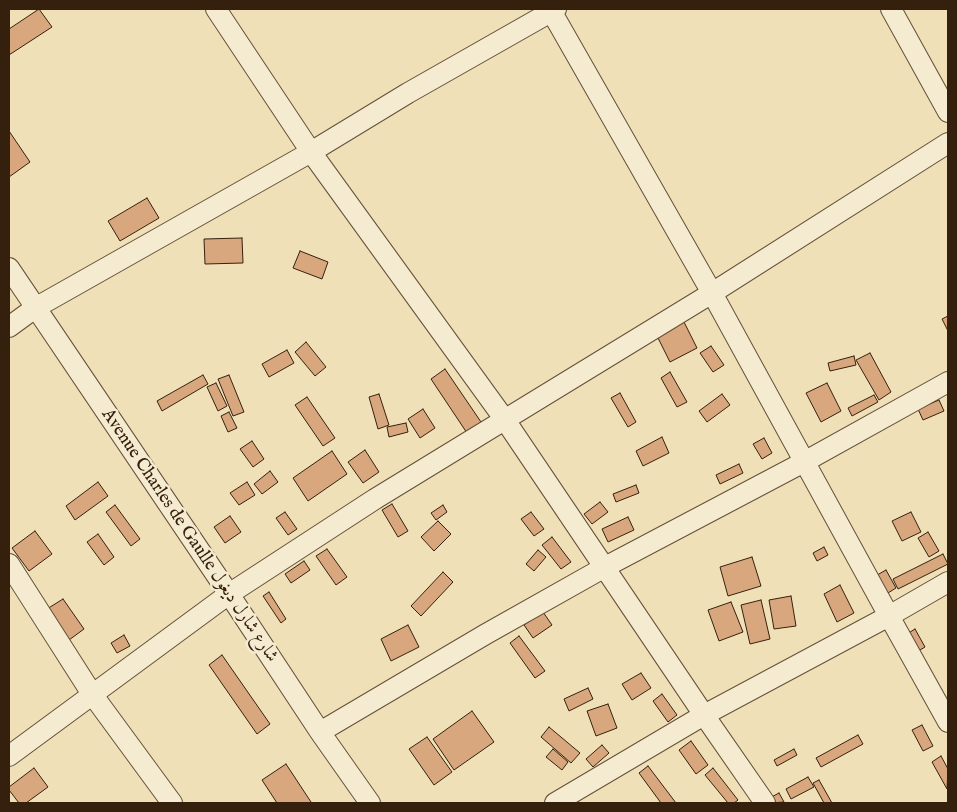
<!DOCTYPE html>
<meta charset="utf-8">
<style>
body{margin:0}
#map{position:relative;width:957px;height:812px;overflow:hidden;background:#efe0b8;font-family:"IM FELL English",serif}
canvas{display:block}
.frame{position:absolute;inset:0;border:10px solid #35200e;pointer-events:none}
</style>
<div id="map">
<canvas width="957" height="812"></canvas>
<div class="frame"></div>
</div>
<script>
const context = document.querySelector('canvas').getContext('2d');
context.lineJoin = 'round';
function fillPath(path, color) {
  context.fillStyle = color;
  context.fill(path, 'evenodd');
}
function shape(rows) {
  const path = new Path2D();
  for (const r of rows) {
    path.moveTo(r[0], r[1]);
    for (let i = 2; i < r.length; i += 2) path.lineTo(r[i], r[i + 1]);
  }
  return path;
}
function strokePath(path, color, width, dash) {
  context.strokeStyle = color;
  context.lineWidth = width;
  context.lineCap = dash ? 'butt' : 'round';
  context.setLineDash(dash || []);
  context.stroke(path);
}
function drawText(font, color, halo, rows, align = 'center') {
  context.font = font + ' "IM FELL English",Amiri,serif';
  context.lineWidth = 5;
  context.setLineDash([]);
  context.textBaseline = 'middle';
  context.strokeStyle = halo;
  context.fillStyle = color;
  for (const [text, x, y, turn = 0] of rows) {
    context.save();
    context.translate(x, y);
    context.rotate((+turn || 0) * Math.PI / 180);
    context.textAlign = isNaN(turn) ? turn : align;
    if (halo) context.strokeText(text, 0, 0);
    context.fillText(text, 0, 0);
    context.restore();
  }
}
const building = shape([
 [39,9,52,27,9,55,9,29,39,9],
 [9,131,30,162,9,177,9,131],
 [147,198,159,218,120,241,108,221,147,198],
 [242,238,243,263,205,264,204,239,242,238],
 [300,251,328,262,322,279,293,268,300,251],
 [948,316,948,331,942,319,948,316],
 [684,322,697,348,670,362,657,336,684,322],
 [306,342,326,367,315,376,295,352,306,342],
 [711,346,724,365,713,372,700,353,711,346],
 [287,350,294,363,269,377,262,364,287,350],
 [870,353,891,392,879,400,856,360,870,353],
 [854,356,856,365,830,371,828,363,854,356],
 [445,369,481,422,467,433,431,379,445,369],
 [670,372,687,402,677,407,661,378,670,372],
 [203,375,208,384,162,411,157,401,203,375],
 [229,375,244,412,233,416,218,379,229,375],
 [216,383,227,406,218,411,207,387,216,383],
 [827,383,841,411,821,422,806,393,827,383],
 [620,393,636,422,628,427,611,398,620,393],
 [379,394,389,425,378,429,369,397,379,394],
 [722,394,730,405,707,422,699,411,722,394],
 [874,395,878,402,852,416,848,408,874,395],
 [307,397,335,438,323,446,295,405,307,397],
 [939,400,944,411,923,420,918,409,939,400],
 [423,409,435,428,420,438,408,419,423,409],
 [229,412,237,428,228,432,221,416,229,412],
 [406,423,408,432,389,437,387,427,406,423],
 [662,437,669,453,643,466,636,451,662,437],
 [764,438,772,453,762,459,753,444,764,438],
 [252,441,264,459,253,467,240,449,252,441],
 [365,450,379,472,363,483,348,462,365,450],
 [332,451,347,474,308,501,293,478,332,451],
 [739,464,743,473,720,484,716,475,739,464],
 [270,471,278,482,262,494,254,484,270,471],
 [98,482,108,496,75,520,66,506,98,482],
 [247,482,255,495,239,505,230,493,247,482],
 [636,485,639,493,616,502,613,494,636,485],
 [600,502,608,512,592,524,584,514,600,502],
 [392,504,408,531,398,537,382,510,392,504],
 [115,505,140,539,131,546,106,512,115,505],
 [443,505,447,512,436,520,431,513,443,505],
 [285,512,297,529,288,535,276,518,285,512],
 [531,512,544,529,534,536,521,519,531,512],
 [911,512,921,532,902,541,892,521,911,512],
 [230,516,241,532,225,543,214,527,230,516],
 [628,517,634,530,608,542,602,529,628,517],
 [438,521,451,534,434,551,421,537,438,521],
 [35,531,52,554,29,571,12,548,35,531],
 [928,532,939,551,929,557,918,538,928,532],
 [98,534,114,557,104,565,87,542,98,534],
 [552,537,571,562,561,569,542,545,552,537],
 [824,547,828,555,817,561,813,553,824,547],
 [327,549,347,577,336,585,316,556,327,549],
 [538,550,546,557,534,571,526,564,538,550],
 [943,554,948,564,898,589,893,579,943,554],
 [752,557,761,586,728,596,720,567,752,557],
 [304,561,310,570,291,583,285,574,304,561],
 [886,570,896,588,883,596,872,578,886,570],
 [443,572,453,582,421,616,411,606,443,572],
 [840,585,854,613,837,622,824,594,840,585],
 [269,592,286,619,281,623,263,596,269,592],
 [791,596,796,626,774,629,769,600,791,596],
 [63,599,84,629,69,640,47,609,63,599],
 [761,600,770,639,750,644,741,605,761,600],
 [731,602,743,632,719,641,708,610,731,602],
 [543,612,552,625,533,638,524,625,543,612],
 [408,625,419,647,391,661,381,639,408,625],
 [915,629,925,647,915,653,904,636,915,629],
 [124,635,130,646,117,653,111,643,124,635],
 [519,636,545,671,535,678,510,643,519,636],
 [222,655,270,724,257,734,209,665,222,655],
 [641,673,651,688,632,700,622,684,641,673],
 [588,688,593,699,569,711,564,699,588,688],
 [662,694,677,715,668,722,653,701,662,694],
 [608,704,617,728,596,736,587,711,608,704],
 [472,711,494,742,454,770,433,739,472,711],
 [922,725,933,746,923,751,912,730,922,725],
 [549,727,580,753,571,763,541,737,549,727],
 [858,735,863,744,821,767,816,758,858,735],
 [427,737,452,772,434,785,409,749,427,737],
 [691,741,708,765,696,774,679,750,691,741],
 [602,745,609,753,593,767,586,759,602,745],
 [553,749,568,762,562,770,546,757,553,749],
 [794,749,797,755,777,766,774,760,794,749],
 [941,756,948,769,947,789,932,762,941,756],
 [286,764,311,802,310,803,277,803,262,780,286,764],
 [648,766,676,803,661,803,639,773,648,766],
 [34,768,48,787,26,803,19,803,9,790,9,787,34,768],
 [713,768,738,800,734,803,728,803,705,775,713,768],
 [808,777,814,787,791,799,786,789,808,777],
 [819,780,832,803,824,803,813,783,819,780],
 [779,793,784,802,770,803,768,799,779,793]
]);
fillPath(building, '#d9a77e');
strokePath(building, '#35200e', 1);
const minor = shape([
 [216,9,311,152,505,420,704,715,765,803],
 [550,9,712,293,889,616,948,722],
 [891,9,948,112],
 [9,268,229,594,320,732,370,803],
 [9,327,35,308,311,152,408,93,556,9],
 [9,564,92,694,172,803],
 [320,732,486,634,605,567,804,462,948,382],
 [9,756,229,594,375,499,712,293,948,143],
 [555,803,704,715,889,616,948,582]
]);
strokePath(minor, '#645038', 22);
strokePath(minor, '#f5ebd1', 20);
drawText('18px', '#35200e', '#f5ebd1', [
 ["Avenue Charles de Gaulle شارع شارل ديغول",189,536,56]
]);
</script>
